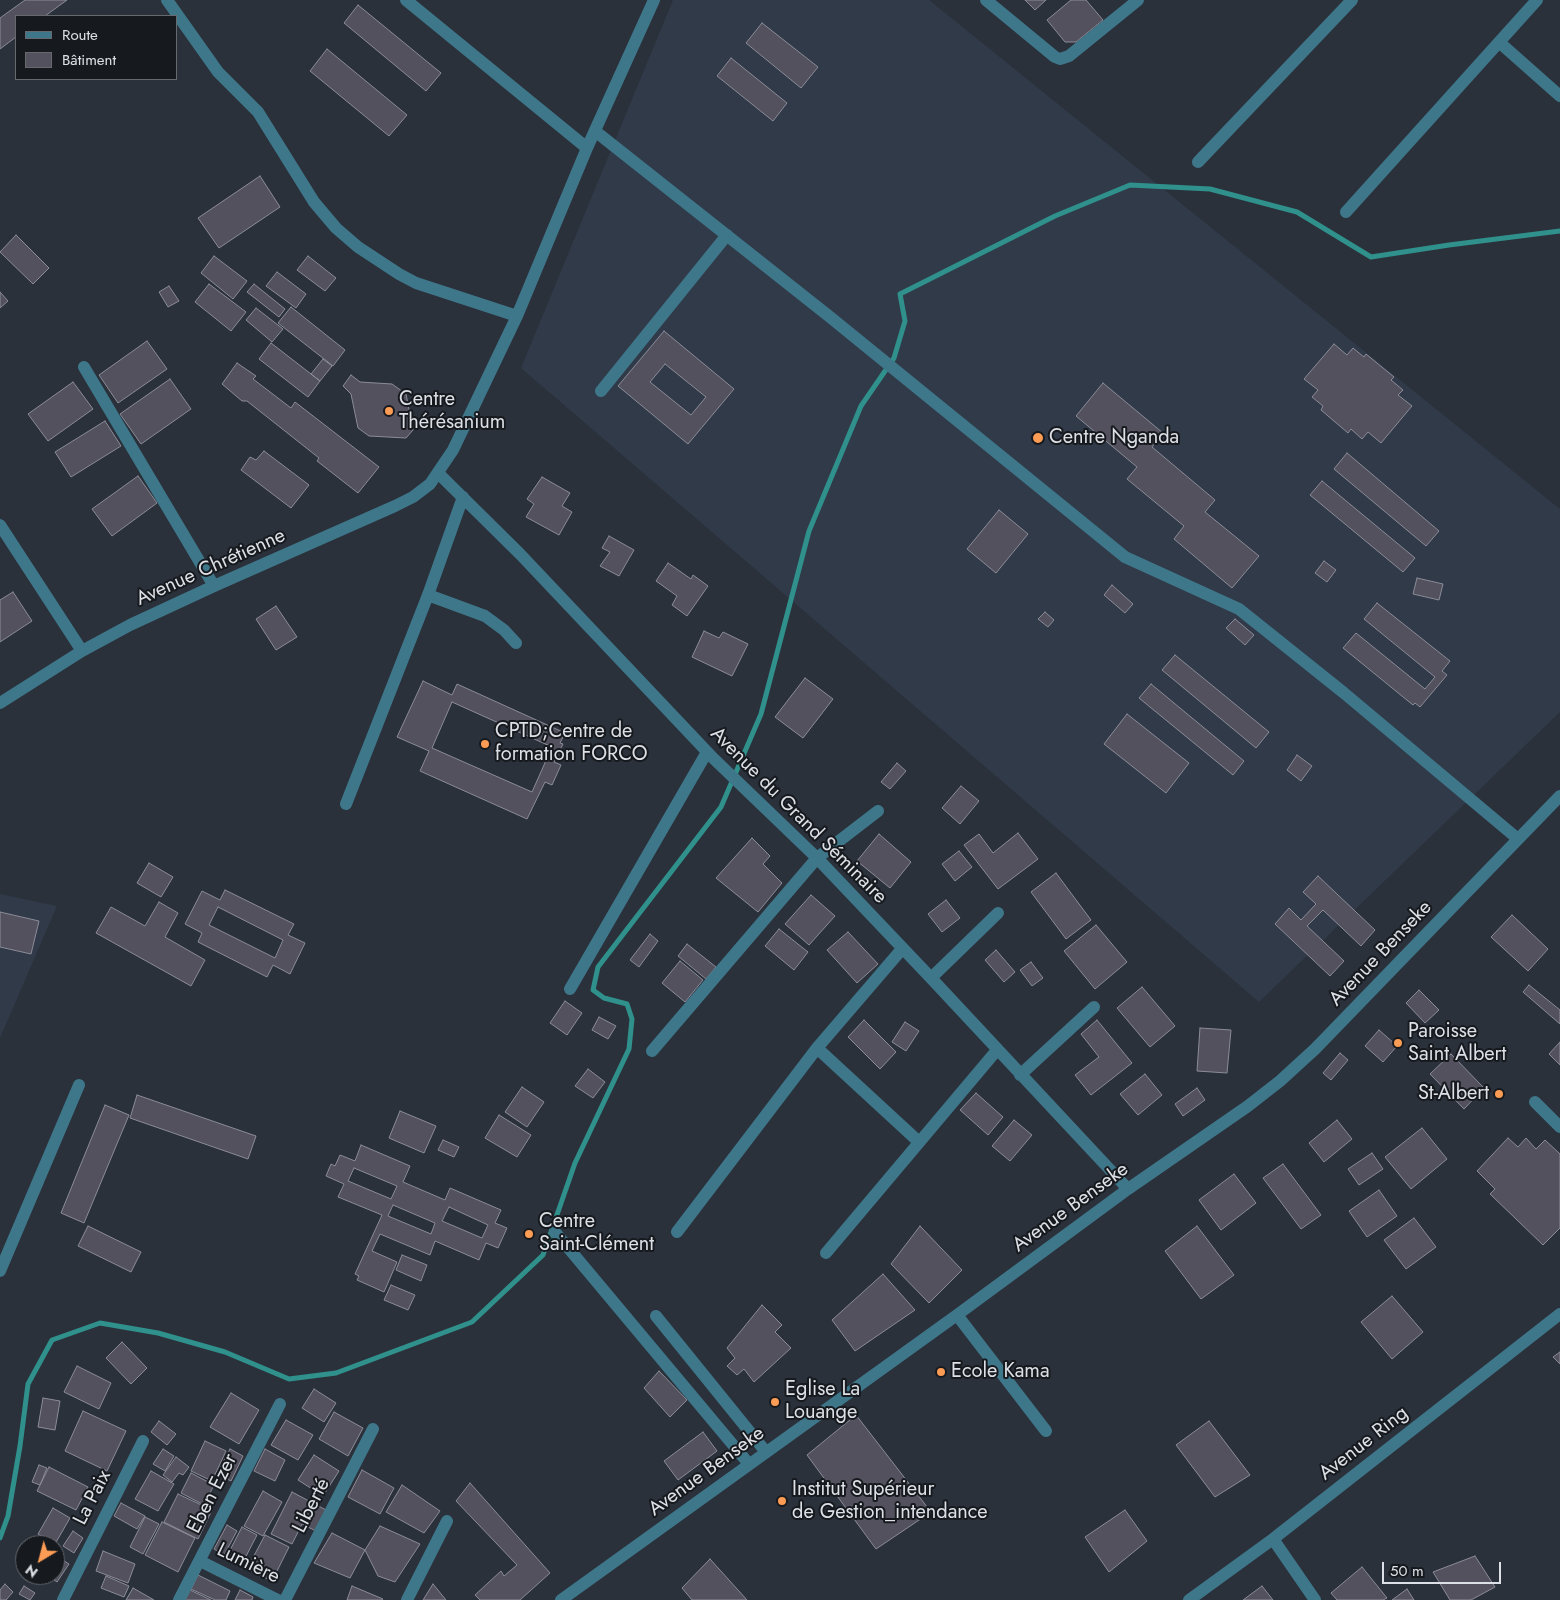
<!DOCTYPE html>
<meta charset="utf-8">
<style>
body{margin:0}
#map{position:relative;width:1560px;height:1600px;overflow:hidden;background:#2a313b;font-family:Jost,sans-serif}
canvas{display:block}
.legend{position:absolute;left:15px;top:15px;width:162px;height:65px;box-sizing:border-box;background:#16191d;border:1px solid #66696e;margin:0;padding:6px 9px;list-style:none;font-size:15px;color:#dde1e7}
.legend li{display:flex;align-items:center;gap:10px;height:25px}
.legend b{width:25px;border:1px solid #66696e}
.north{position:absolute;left:15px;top:1535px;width:50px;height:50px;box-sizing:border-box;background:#16191d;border:1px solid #66696e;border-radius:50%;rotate:217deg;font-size:14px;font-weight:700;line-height:20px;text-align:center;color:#dde1e7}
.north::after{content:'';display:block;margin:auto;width:18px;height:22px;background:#fd9c55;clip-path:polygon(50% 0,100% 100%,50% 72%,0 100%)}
.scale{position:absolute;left:1382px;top:1562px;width:119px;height:22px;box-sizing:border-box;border:2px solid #dde1e7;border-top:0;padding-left:6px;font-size:15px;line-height:18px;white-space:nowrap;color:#dde1e7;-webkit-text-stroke:4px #16191d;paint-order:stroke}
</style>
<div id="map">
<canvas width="1560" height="1600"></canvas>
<ul class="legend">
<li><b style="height:6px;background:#3f778a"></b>Route</li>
<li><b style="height:14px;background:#52515d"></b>Bâtiment</li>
</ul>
<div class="north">N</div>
<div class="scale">50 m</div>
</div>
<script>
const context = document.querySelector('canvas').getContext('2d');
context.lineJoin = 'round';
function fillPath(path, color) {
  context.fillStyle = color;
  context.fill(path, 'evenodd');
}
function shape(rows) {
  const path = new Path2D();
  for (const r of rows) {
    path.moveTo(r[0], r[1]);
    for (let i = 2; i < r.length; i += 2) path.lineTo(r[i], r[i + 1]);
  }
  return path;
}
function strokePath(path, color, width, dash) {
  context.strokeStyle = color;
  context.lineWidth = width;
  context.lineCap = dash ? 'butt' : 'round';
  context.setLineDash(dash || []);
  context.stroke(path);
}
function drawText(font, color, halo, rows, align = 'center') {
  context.font = font + ' Jost,sans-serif';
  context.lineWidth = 4;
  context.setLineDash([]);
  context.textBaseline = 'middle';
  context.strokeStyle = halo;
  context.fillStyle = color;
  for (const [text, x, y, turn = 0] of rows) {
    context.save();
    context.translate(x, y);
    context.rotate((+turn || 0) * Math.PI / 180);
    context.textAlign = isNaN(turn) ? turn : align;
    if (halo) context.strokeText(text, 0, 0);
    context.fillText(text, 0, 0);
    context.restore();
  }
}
fillPath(shape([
 [673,0,929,0,1560,509,1560,712,1259,1002,521,368],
 [0,894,57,906,0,1038]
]), '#303a49');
strokePath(shape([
 [0,1538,8,1516,20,1446,28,1384,52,1340,100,1323,158,1333,225,1352,289,1379,336,1373,472,1322,543,1255,575,1163,629,1049,632,1019,627,1004,604,998,593,990,598,967,721,807,761,714,809,531,861,406,894,358,905,321,900,294,1055,216,1130,185,1210,189,1297,212,1371,257,1449,245,1560,231]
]), '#30908b', 5);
const building = shape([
 [25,0,67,0,45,16,16,16,16,37,0,49,0,18,25,0],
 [1025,0,1046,0,1035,10,1025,0],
 [1071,0,1086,0,1103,20,1076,42,1065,42,1047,20,1071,0],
 [358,5,441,73,426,91,344,23,358,5],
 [762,23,818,67,801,88,746,43,762,23],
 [327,49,407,115,389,136,310,71,327,49],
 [731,58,787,103,773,121,717,76,731,58],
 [260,176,280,207,219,248,198,218,260,176],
 [16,235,49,268,33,284,0,252,16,235],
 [214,256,247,281,233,299,201,273,214,256],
 [308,256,336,278,325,291,297,270,308,256],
 [277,272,306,294,296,308,266,286,277,272],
 [209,284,246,312,231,331,195,302,209,284],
 [254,284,285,309,279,317,247,292,254,284],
 [169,286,179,301,168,307,159,292,169,286],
 [0,292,8,301,0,308,0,292],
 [291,307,345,350,333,366,278,323,291,307],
 [256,308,283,329,272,342,246,320,256,308],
 [664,331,734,389,688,444,618,386,664,331],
 [665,364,706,397,691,415,650,382,665,364],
 [147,341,167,369,118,403,99,375,147,341],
 [271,343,320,381,308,397,259,359,271,343],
 [1334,344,1347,355,1353,348,1364,357,1366,354,1394,377,1391,380,1403,390,1398,395,1412,406,1381,443,1368,432,1362,439,1351,429,1348,433,1321,410,1323,406,1312,397,1318,390,1304,379,1334,344],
 [323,359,332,366,320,381,311,374,323,359],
 [237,363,256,376,253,379,291,408,295,402,379,467,358,493,317,461,319,458,247,401,242,401,222,384,237,363],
 [351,375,360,382,392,384,406,394,413,430,406,438,369,436,358,428,351,394,343,386,351,375],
 [170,379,191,409,141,444,120,414,170,379],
 [73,382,93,409,48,441,28,414,73,382],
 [1103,383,1163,433,1152,447,1215,500,1205,512,1259,556,1232,588,1174,539,1184,526,1127,479,1137,467,1076,416,1103,383],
 [105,421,121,446,71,477,55,452,105,421],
 [264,451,309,485,291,508,241,470,250,457,256,460,264,451],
 [1347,453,1439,531,1426,546,1334,469,1347,453],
 [138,476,157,503,112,536,92,509,138,476],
 [542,477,570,493,562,506,572,512,559,535,526,517,534,504,527,499,542,477],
 [1322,481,1415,558,1403,572,1310,495,1322,481],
 [999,510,1028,534,996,573,967,549,999,510],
 [609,536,634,550,619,576,600,566,610,552,602,548,609,536],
 [1324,561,1336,570,1327,582,1315,573,1324,561],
 [668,563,691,579,693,575,708,586,687,616,672,605,677,596,656,581,668,563],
 [1417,578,1443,584,1439,600,1413,594,1417,578],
 [1112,585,1133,604,1125,613,1104,595,1112,585],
 [13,592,32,621,0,642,0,600,13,592],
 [1377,603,1450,661,1442,671,1447,675,1420,707,1415,703,1413,705,1343,648,1356,633,1425,689,1435,677,1364,619,1377,603],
 [276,606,297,637,276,650,256,619,276,606],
 [1045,612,1054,620,1048,627,1038,619,1045,612],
 [1235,619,1254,635,1245,645,1226,628,1235,619],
 [704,631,719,638,723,632,748,644,732,676,692,657,704,631],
 [1175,655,1269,732,1256,748,1162,670,1175,655],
 [805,678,833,699,803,738,775,717,805,678],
 [423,681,452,695,457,684,565,733,560,743,563,744,554,762,561,765,552,785,545,782,527,819,420,771,429,751,397,737,423,681],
 [452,702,552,747,532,792,432,748,452,702],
 [1151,684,1244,761,1233,775,1139,698,1151,684],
 [1127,714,1189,763,1166,793,1104,744,1127,714],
 [1297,755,1312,766,1301,781,1287,770,1297,755],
 [897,763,906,771,890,789,881,782,897,763],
 [961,786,979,801,960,824,942,808,961,786],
 [1018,833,1038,859,998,889,964,845,979,834,993,853,1018,833],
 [879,834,911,862,890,888,857,861,879,834],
 [752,838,770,856,763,864,782,883,758,912,716,878,752,838],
 [959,851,972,867,955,881,942,864,959,851],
 [149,863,173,877,161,897,137,883,149,863],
 [1056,873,1091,920,1066,939,1031,892,1056,873],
 [1318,876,1375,930,1361,946,1323,910,1307,926,1344,961,1330,976,1275,924,1289,908,1301,920,1316,904,1303,892,1318,876],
 [225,890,294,924,288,935,305,943,290,974,273,965,267,977,198,942,202,933,185,924,202,891,220,900,225,890],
 [218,907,283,940,275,958,209,925,218,907],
 [811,895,835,916,809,945,785,924,811,895],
 [946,900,960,918,942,932,928,914,946,900],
 [159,902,178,913,165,937,205,960,191,986,96,933,111,907,145,926,159,902],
 [0,912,39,921,31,954,0,947,0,912],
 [1512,915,1548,949,1528,971,1491,937,1512,915],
 [1096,925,1127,962,1095,989,1064,951,1096,925],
 [779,929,808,952,794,970,765,946,779,929],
 [848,932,878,964,857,983,827,950,848,932],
 [650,934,658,941,639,967,630,960,650,934],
 [687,944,716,967,706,979,678,956,687,944],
 [996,950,1015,972,1004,982,985,960,996,950],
 [680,961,703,980,685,1002,662,983,680,961],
 [1031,962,1043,978,1032,986,1020,970,1031,962],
 [1529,985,1560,1010,1560,1024,1523,992,1529,985],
 [1142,987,1175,1026,1150,1047,1117,1008,1142,987],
 [1419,990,1439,1010,1425,1023,1406,1003,1419,990],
 [565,1001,582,1013,567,1035,550,1023,565,1001],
 [599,1017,616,1026,608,1039,592,1030,599,1017],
 [864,1020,896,1052,880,1069,848,1037,864,1020],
 [1097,1020,1132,1063,1091,1095,1075,1075,1099,1057,1081,1034,1097,1020],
 [905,1022,919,1031,906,1051,892,1042,905,1022],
 [1200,1028,1231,1030,1227,1073,1197,1071,1200,1028],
 [1379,1030,1397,1046,1383,1062,1365,1046,1379,1030],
 [1560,1042,1560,1065,1549,1054,1560,1042],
 [1340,1053,1348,1060,1331,1080,1323,1073,1340,1053],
 [1451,1054,1484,1088,1464,1109,1430,1074,1451,1054],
 [588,1069,605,1082,593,1098,575,1086,588,1069],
 [1145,1074,1162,1095,1138,1115,1120,1094,1145,1074],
 [522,1087,544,1102,527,1127,505,1112,522,1087],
 [1197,1088,1205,1100,1183,1116,1175,1104,1197,1088],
 [976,1093,1003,1117,988,1135,960,1110,976,1093],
 [137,1095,256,1136,248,1159,130,1118,137,1095],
 [105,1105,129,1115,84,1223,61,1213,105,1105],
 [400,1111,436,1126,424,1153,389,1138,400,1111],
 [499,1115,531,1135,517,1157,485,1138,499,1115],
 [1014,1120,1032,1135,1010,1161,992,1146,1014,1120],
 [1337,1120,1352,1139,1324,1162,1309,1143,1337,1120],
 [1422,1128,1447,1159,1411,1189,1385,1157,1422,1128],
 [1508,1138,1518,1147,1526,1138,1536,1149,1545,1140,1560,1154,1560,1228,1543,1245,1490,1194,1495,1189,1477,1171,1508,1138],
 [443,1140,459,1147,454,1157,438,1150,443,1140],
 [361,1145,410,1166,403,1182,445,1200,450,1188,501,1210,495,1223,507,1228,498,1248,486,1243,479,1260,435,1241,430,1255,380,1234,372,1251,397,1262,384,1292,357,1280,359,1276,355,1274,382,1215,338,1197,344,1184,326,1176,331,1164,335,1166,340,1155,355,1161,361,1145],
 [354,1168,397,1186,391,1199,348,1181,354,1168],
 [393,1205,435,1223,431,1234,388,1216,393,1205],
 [449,1207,488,1225,482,1238,442,1221,449,1207],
 [1372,1153,1383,1169,1359,1185,1348,1169,1372,1153],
 [1283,1164,1321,1215,1301,1229,1263,1178,1283,1164],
 [1234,1174,1256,1203,1221,1230,1199,1200,1234,1174],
 [1379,1190,1397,1216,1367,1237,1349,1211,1379,1190],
 [1414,1218,1436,1247,1406,1269,1384,1240,1414,1218],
 [88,1226,141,1252,131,1272,78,1246,88,1226],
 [920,1226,962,1270,929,1303,891,1264,920,1226],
 [1197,1226,1234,1275,1201,1299,1165,1251,1197,1226],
 [402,1255,427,1265,421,1281,396,1270,402,1255],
 [883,1274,915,1310,855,1351,832,1320,883,1274],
 [391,1285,415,1295,408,1310,384,1300,391,1285],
 [1392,1296,1423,1332,1392,1359,1361,1322,1392,1296],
 [762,1305,782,1325,775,1332,791,1348,754,1382,744,1369,737,1375,727,1366,735,1358,727,1348,762,1305],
 [122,1342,147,1368,131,1384,106,1358,122,1342],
 [1560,1352,1560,1364,1553,1357,1560,1352],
 [77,1366,111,1383,99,1409,64,1392,77,1366],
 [659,1371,687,1400,670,1417,644,1388,659,1371],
 [314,1389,336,1403,324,1422,302,1408,314,1389],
 [231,1393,259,1410,239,1444,210,1427,231,1393],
 [43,1398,60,1401,55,1430,38,1427,43,1398],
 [83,1411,126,1431,107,1471,65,1451,83,1411],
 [334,1412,363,1428,348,1456,319,1439,334,1412],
 [856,1415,931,1512,876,1549,807,1455,856,1415],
 [286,1420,313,1435,298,1460,271,1445,286,1420],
 [159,1421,176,1434,167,1445,151,1432,159,1421],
 [1209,1421,1250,1475,1215,1497,1176,1445,1209,1421],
 [703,1432,717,1451,678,1480,664,1461,703,1432],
 [205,1441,226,1451,212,1481,191,1471,205,1441],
 [163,1449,174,1456,165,1471,153,1464,163,1449],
 [230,1449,243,1456,231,1481,217,1474,230,1449],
 [265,1449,285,1460,275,1481,254,1471,265,1449],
 [314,1455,339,1471,323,1496,298,1480,314,1455],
 [176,1457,189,1467,183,1475,179,1473,172,1482,163,1475,176,1457],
 [39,1465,47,1468,40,1485,32,1482,39,1465],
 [49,1467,88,1487,76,1510,37,1491,49,1467],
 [362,1470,394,1488,380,1514,348,1497,362,1470],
 [151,1471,174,1484,158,1511,135,1499,151,1471],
 [191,1473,214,1485,204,1505,181,1493,191,1473],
 [470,1483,550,1573,520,1600,480,1600,475,1595,501,1571,504,1576,517,1565,456,1501,470,1483],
 [402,1485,440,1511,424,1533,386,1512,402,1485],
 [263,1491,282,1502,263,1536,244,1526,263,1491],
 [292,1492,326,1510,316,1531,302,1524,292,1544,271,1534,292,1492],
 [178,1494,212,1510,198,1539,164,1522,178,1494],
 [121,1503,145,1516,137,1529,114,1516,121,1503],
 [53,1508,70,1518,55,1544,38,1534,53,1508],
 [1125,1510,1147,1541,1109,1572,1085,1537,1125,1510],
 [145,1517,159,1524,143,1554,130,1547,145,1517],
 [162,1522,195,1538,178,1572,145,1555,162,1522],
 [227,1525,237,1531,224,1555,214,1549,227,1525],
 [380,1526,420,1544,395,1582,378,1576,365,1550,380,1526],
 [242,1527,257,1535,242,1564,227,1556,242,1527],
 [73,1531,83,1538,74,1553,63,1546,73,1531],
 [332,1533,365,1550,350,1578,314,1563,332,1533],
 [265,1535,289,1547,272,1581,247,1569,265,1535],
 [103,1551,135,1564,128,1583,96,1571,103,1551],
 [55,1555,69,1564,57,1582,47,1575,55,1575,55,1555],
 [1475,1556,1495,1587,1471,1600,1450,1600,1433,1572,1475,1556],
 [710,1559,747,1600,692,1600,682,1588,710,1559],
 [1362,1567,1387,1598,1383,1600,1337,1600,1331,1593,1362,1567],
 [198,1575,230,1591,226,1600,215,1600,191,1589,198,1575],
 [106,1576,129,1586,124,1597,101,1588,106,1576],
 [5,1584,13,1592,6,1600,0,1600,0,1590,5,1584],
 [433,1584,446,1600,423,1600,433,1584],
 [24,1586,35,1593,30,1600,19,1594,24,1586],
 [352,1586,383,1599,382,1600,347,1600,352,1586],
 [1262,1586,1273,1600,1243,1600,1262,1586],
 [133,1588,154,1600,126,1600,133,1588],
 [1407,1589,1414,1600,1392,1600,1407,1589],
 [190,1590,211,1600,185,1600,190,1590],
 [240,1590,253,1597,252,1600,235,1600,240,1590]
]);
fillPath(building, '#52515d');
strokePath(building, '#8c8c99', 1);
strokePath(shape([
 [167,0,218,72,258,112,314,202,336,228,358,247,399,274,416,283,517,316],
 [406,0,587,148],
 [986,0,1055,57,1060,59,1069,56,1138,0],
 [1499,42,1560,96],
 [595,131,830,317,1125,557,1239,609,1344,693,1518,839],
 [1198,162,1352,0],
 [1346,212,1537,0],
 [84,367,214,586],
 [601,391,727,235],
 [438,473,520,554,713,758,817,858,931,978,1128,1189],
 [0,525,82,651],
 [428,595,485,616,504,630,516,643],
 [0,703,82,651,130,625,214,586,395,506,413,497,430,484,453,450,517,316,587,148,654,0],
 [346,804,428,595,463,497],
 [931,978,998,913],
 [570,989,707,752],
 [817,1048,919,1142],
 [652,1051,817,858,878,811],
 [1020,1075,1094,1007],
 [1535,1102,1560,1127],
 [555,1232,749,1464],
 [677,1232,817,1048,902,949],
 [826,1253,997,1050],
 [0,1271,79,1085],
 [957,1315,1046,1431],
 [656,1316,766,1452],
 [1273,1539,1315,1600],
 [200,1561,278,1600],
 [63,1600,143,1441],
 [179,1600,280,1404],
 [285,1600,373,1429],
 [407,1600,447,1521],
 [561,1600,957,1315,1128,1189,1248,1106,1280,1081,1315,1049,1560,796],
 [1189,1600,1273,1539,1560,1314]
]), '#3f778a', 12);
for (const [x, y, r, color] of [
 [389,411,5,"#fd9c55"],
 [1038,438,6,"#fd9c55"],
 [485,744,5,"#fd9c55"],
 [1398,1043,5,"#fd9c55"],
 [1499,1094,5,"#fd9c55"],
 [529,1234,5,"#fd9c55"],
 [941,1372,5,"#fd9c55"],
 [775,1402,5,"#fd9c55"],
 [782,1501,5,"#fd9c55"]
]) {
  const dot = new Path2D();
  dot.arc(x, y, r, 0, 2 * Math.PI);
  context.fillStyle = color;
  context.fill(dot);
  strokePath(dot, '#16191d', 2);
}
drawText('20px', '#dde1e7', '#16191d', [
 ["Centre",399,400],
 ["Thérésanium",399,423],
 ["Centre Nganda",1049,438],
 ["CPTD;Centre de",495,732],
 ["formation FORCO",495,755],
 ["Paroisse",1408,1032],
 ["Saint Albert",1408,1055],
 ["St-Albert",1489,1094,"right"],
 ["Centre",539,1222],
 ["Saint-Clément",539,1245],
 ["Ecole Kama",951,1372],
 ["Eglise La",785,1390],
 ["Louange",785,1413],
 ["Institut Supérieur",792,1490],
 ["de Gestion_intendance",792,1513]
], 'left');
drawText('20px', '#dde1e7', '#16191d', [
 ["Avenue Chrétienne",211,568,-24],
 ["Avenue du Grand Séminaire",798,816,45],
 ["Avenue Benseke",1381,954,-46],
 ["Avenue Benseke",1071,1208,-36],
 ["Avenue Ring",1364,1444,-38],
 ["Avenue Benseke",707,1472,-36],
 ["Eben Ezer",213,1494,-63],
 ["La Paix",93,1498,-63],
 ["Liberté",312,1506,-63],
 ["Lumière",248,1564,26]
]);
</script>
